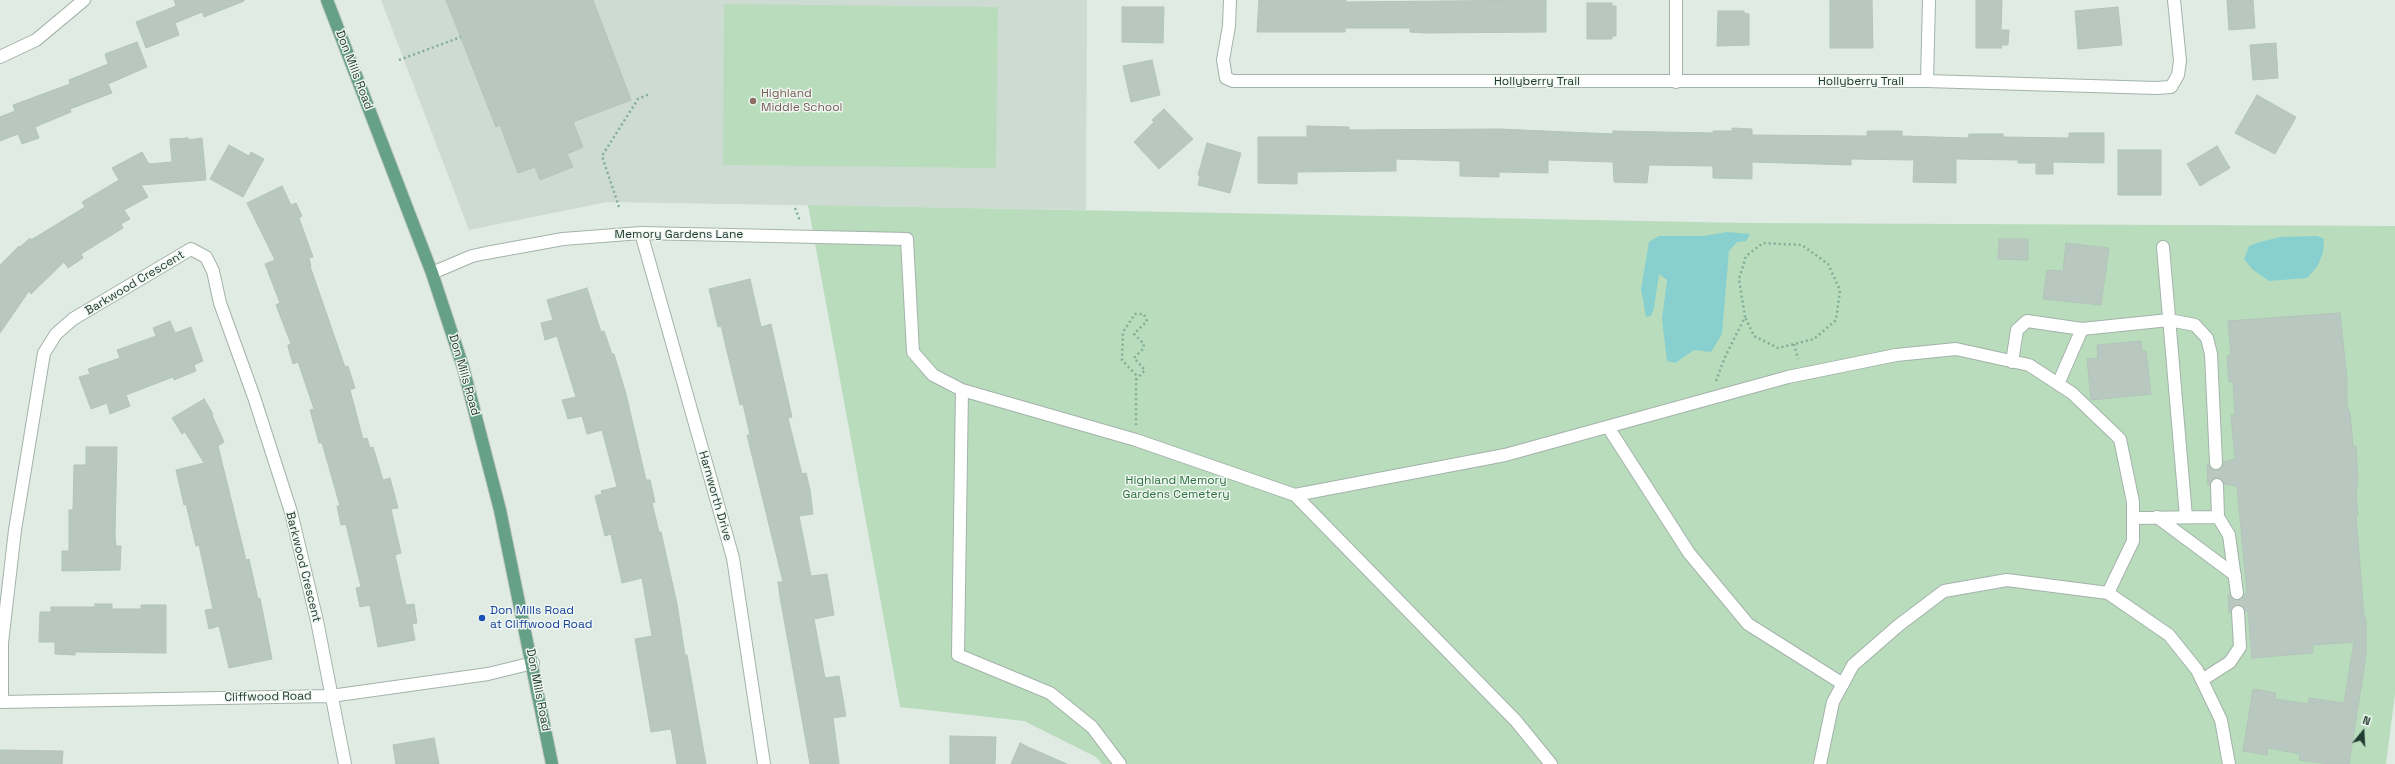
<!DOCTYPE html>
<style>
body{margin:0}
#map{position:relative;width:2395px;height:764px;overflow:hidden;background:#e0ebe4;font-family:"Space Grotesk",sans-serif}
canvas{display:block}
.north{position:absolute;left:2343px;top:712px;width:40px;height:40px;-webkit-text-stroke:3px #f0f7f3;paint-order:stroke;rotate:18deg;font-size:11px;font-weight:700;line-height:16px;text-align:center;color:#213b30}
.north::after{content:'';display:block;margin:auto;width:14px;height:18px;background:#213b30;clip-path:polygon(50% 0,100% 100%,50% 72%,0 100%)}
</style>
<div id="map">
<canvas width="2395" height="764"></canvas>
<div class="north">N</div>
</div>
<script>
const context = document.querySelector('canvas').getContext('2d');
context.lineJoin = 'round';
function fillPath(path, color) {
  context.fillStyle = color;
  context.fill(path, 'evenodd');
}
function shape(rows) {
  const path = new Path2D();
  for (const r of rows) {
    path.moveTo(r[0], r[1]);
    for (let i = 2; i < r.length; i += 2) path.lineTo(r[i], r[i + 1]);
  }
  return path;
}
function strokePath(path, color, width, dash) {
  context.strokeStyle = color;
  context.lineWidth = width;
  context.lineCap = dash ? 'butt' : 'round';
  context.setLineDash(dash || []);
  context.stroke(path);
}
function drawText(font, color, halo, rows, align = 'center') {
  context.font = font + ' "Space Grotesk",sans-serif';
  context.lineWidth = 3;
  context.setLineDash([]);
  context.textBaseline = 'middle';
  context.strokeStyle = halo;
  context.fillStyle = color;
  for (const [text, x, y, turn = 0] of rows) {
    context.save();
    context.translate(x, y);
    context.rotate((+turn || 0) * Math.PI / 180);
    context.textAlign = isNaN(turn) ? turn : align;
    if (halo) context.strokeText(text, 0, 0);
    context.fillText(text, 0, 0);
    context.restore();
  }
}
fillPath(shape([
 [381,0,1087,0,1086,210,607,202,469,230]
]), '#cedbd3');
fillPath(shape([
 [724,4,998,7,996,168,723,165],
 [808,205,1748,223,2395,226,2395,694,2386,764,1102,764,1096,757,1024,721,900,707]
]), '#b9dcbd');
fillPath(shape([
 [1727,232,1750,234,1746,241,1737,242,1729,251,1722,334,1711,352,1694,350,1675,363,1667,361,1662,319,1667,280,1659,274,1654,308,1651,316,1646,317,1641,289,1649,242,1659,236,1704,236],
 [2317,236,2324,239,2323,253,2317,267,2307,278,2269,281,2252,269,2244,259,2249,246,2260,242,2280,237]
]), '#88d0cf');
const building = shape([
 [174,0,244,0,244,1,204,17,202,12,175,23,179,35,146,48,136,22,176,6,174,0],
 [446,0,593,0,631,100,573,122,583,147,567,154,573,167,540,180,535,167,518,173,500,125,496,127,446,0],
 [1259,0,1346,0,1346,2,1546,0,1546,32,1426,33,1410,32,1410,28,1345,28,1345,32,1257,32,1259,0],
 [1830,0,1872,0,1873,48,1830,48,1830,0],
 [1976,0,2002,0,2001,30,2009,30,2008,45,2001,45,2002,48,1976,48,1976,0],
 [2227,0,2253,0,2255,28,2229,30,2227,0],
 [1587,3,1612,3,1612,6,1616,6,1616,36,1612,36,1612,39,1587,39,1587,3],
 [1122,7,1164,7,1163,43,1122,42,1122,7],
 [2118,7,2122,45,2078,49,2075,11,2118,7],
 [1718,11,1744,11,1744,13,1749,14,1749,45,1717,46,1718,11],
 [137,42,147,67,108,84,112,93,70,109,71,112,35,127,39,138,22,144,18,134,0,141,0,117,15,111,13,105,70,84,69,80,108,64,105,54,137,42],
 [2276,43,2278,78,2253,80,2250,45,2276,43],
 [1152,60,1160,95,1131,102,1123,66,1152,60],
 [2257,95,2296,117,2275,154,2235,133,2257,95],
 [1164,109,1193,139,1159,169,1134,142,1154,122,1152,120,1164,109],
 [1307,126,1349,127,1349,130,1500,129,1613,134,1613,131,1713,133,1713,131,1732,131,1732,128,1752,129,1752,135,1867,136,1867,131,1902,131,1902,136,1968,138,1969,134,2003,134,2003,137,2069,138,2069,133,2104,133,2104,163,2053,162,2053,174,2036,174,2036,163,2018,163,2018,160,1956,159,1956,183,1913,182,1914,160,1851,159,1851,165,1752,162,1752,179,1713,178,1713,166,1649,165,1647,183,1614,182,1613,162,1548,160,1548,173,1499,172,1499,177,1460,176,1460,161,1396,159,1396,171,1297,172,1297,184,1258,183,1258,137,1307,137,1307,126],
 [188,138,188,140,202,138,206,180,141,185,148,197,124,210,130,219,121,224,123,228,81,254,83,258,68,268,64,262,31,294,29,291,0,333,0,265,19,246,20,247,30,238,31,240,85,207,82,202,119,180,112,168,142,152,149,164,172,162,170,139,188,138],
 [1207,143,1241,153,1230,193,1198,185,1200,176,1198,175,1207,143],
 [229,145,249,156,251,152,264,159,243,197,210,179,229,145],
 [2217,146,2230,168,2200,186,2187,164,2217,146],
 [2118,150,2161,150,2161,195,2118,195,2118,150],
 [282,186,291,205,296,203,302,216,299,218,313,257,309,258,311,266,310,266,345,367,348,366,355,388,350,390,363,439,367,438,370,448,373,447,383,480,390,478,398,508,391,509,401,553,395,555,406,605,414,604,417,623,412,624,415,640,378,647,370,605,360,607,356,588,361,587,346,524,341,525,337,506,340,506,322,443,319,443,310,410,314,409,298,362,293,364,288,347,288,345,291,344,276,305,280,303,265,264,275,260,247,203,282,186],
 [1999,239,2028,239,2028,260,1998,259,1999,239],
 [2066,243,2109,248,2101,305,2043,299,2047,270,2063,271,2066,243],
 [750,279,761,327,771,324,792,417,788,418,802,474,806,473,810,490,813,514,799,516,811,576,827,574,834,615,814,619,825,678,839,676,846,716,833,718,839,764,810,764,780,597,778,582,783,582,747,435,750,435,743,404,740,405,721,326,718,327,709,289,750,279],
 [587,288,601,332,604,331,612,354,614,354,626,394,646,480,650,480,655,502,652,503,659,532,661,532,677,604,685,655,687,655,706,764,677,764,671,729,651,732,635,639,652,636,642,578,622,583,611,534,605,536,595,496,602,494,601,491,617,487,610,460,602,430,587,434,582,416,568,419,562,400,576,397,557,336,545,340,541,323,553,320,547,300,587,288],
 [2340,313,2347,379,2347,407,2350,412,2353,446,2356,446,2358,480,2356,494,2358,515,2356,515,2364,618,2366,618,2366,656,2349,764,2329,764,2299,760,2300,754,2268,748,2267,755,2243,751,2253,689,2276,693,2275,699,2308,704,2309,698,2344,703,2354,642,2313,645,2313,653,2252,658,2248,612,2238,605,2234,606,2229,613,2228,594,2238,600,2247,592,2237,486,2224,484,2223,481,2217,478,2213,479,2208,486,2207,464,2217,470,2222,467,2223,462,2235,459,2231,415,2235,415,2233,381,2229,382,2227,356,2231,355,2228,321,2340,313],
 [170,321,175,333,191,327,203,361,194,365,196,371,174,380,173,377,126,395,130,406,110,414,107,403,91,409,79,377,90,374,88,369,120,358,117,350,156,336,153,328,170,321],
 [2141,341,2142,351,2146,351,2151,394,2091,400,2087,359,2098,358,2097,345,2141,341],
 [204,399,213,414,212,415,224,442,218,446,246,560,249,559,258,599,260,598,272,659,229,668,219,626,209,629,205,610,213,609,199,545,196,546,186,504,184,505,176,470,204,463,185,432,182,434,172,418,204,399],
 [86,447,117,447,115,535,116,546,121,546,120,570,62,571,62,551,69,551,69,510,73,510,74,465,86,465,86,447],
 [95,604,112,604,112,609,141,609,141,605,166,605,166,653,75,652,75,655,55,654,55,642,39,642,40,612,51,612,51,607,95,607,95,604],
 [950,736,996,737,995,764,950,764,950,736],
 [434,738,439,764,396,764,393,745,434,738],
 [1020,743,1030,748,1067,764,1011,764,1020,743],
 [0,750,63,751,62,764,0,764,0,750]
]);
fillPath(building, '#b8c8c0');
strokePath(building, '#b3c4ba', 1);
strokePath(shape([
 [2216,463,2217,485],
 [2237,593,2238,612]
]), '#bac8c0', 12, [12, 6]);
const minor = shape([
 [1230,0,1229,26,1223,60,1226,78,1233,81,1927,81,2156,88,2171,87,2178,75,2180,61,2174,0],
 [0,57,36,40,84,0],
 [1927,81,1929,0],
 [1676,82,1676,0],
 [641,233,733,558,764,764],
 [2163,247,2186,517],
 [432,273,472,256,486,253,563,239,641,233,907,239,913,352,933,375,962,390,1136,440,1295,495,1516,721,1551,764],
 [2082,329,2169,320,2195,325,2207,338,2211,354,2216,463],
 [2012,362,2017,330,2027,321,2082,329,2058,384],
 [962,390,958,655,1050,693,1092,727,1120,764],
 [1608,427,1689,553,1748,624,1843,684],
 [2217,485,2218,517],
 [1295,495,1505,455,1788,377,1896,355,1956,349,2029,365,2072,393,2120,439,2133,502,2133,541,2108,593],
 [2157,517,2235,575],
 [2133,518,2218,517,2229,535,2237,593],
 [2202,680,2230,662,2240,647,2238,612],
 [0,702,331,696,488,674,533,663],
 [2,702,2,643,15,530,44,353,56,334,73,319,191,249,206,257,213,271,220,303,254,397,291,512,317,621,345,764],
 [1820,764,1833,702,1853,665,1899,625,1944,591,2007,580,2108,593,2169,635,2197,670,2221,720,2229,764]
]);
const major = shape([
 [327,0,432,273,463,367,500,510,552,764]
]);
strokePath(minor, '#a3b3aa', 14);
strokePath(major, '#c1c8c5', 14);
strokePath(shape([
 [399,60,461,37],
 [619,207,602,156,638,99,649,94],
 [795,208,800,221],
 [1794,344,1798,359],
 [1136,380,1145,370,1134,358,1143,349,1144,344,1134,334,1147,321,1144,314,1135,314,1123,332,1122,360,1136,375,1136,425],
 [1716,381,1725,357,1745,317,1739,279,1746,256,1763,243,1802,245,1828,264,1840,290,1836,320,1814,339,1778,348,1754,336,1745,317]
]), '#81ae99', 2.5, [2, 3]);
strokePath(minor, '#fff', 12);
strokePath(major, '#65a087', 12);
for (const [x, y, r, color] of [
 [753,101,4,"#8d6e63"],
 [482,618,4,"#1a4fb4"]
]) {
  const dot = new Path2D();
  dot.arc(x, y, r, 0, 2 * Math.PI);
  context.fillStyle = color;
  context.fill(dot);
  strokePath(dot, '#f0f7f3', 1.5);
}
drawText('12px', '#213b30', '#f0f7f3', [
 ["Don Mills Road",354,70,69],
 ["Hollyberry Trail",1537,82],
 ["Hollyberry Trail",1861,82],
 ["Memory Gardens Lane",679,235],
 ["Barkwood Crescent",135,283,-31],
 ["Don Mills Road",464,375,74],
 ["Harnworth Drive",715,496,74],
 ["Barkwood Crescent",303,567,76],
 ["Don Mills Road",538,690,79],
 ["Cliffwood Road",268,697,-1]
]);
drawText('12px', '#785e54', '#f0f7f3', [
 ["Highland",761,94],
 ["Middle School",761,108]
], 'left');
drawText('12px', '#2c713c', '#f0f7f3', [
 ["Highland Memory",1176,481],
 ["Gardens Cemetery",1176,495]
]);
drawText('12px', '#164399', '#f0f7f3', [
 ["Don Mills Road",490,611],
 ["at Cliffwood Road",490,625]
], 'left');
</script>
